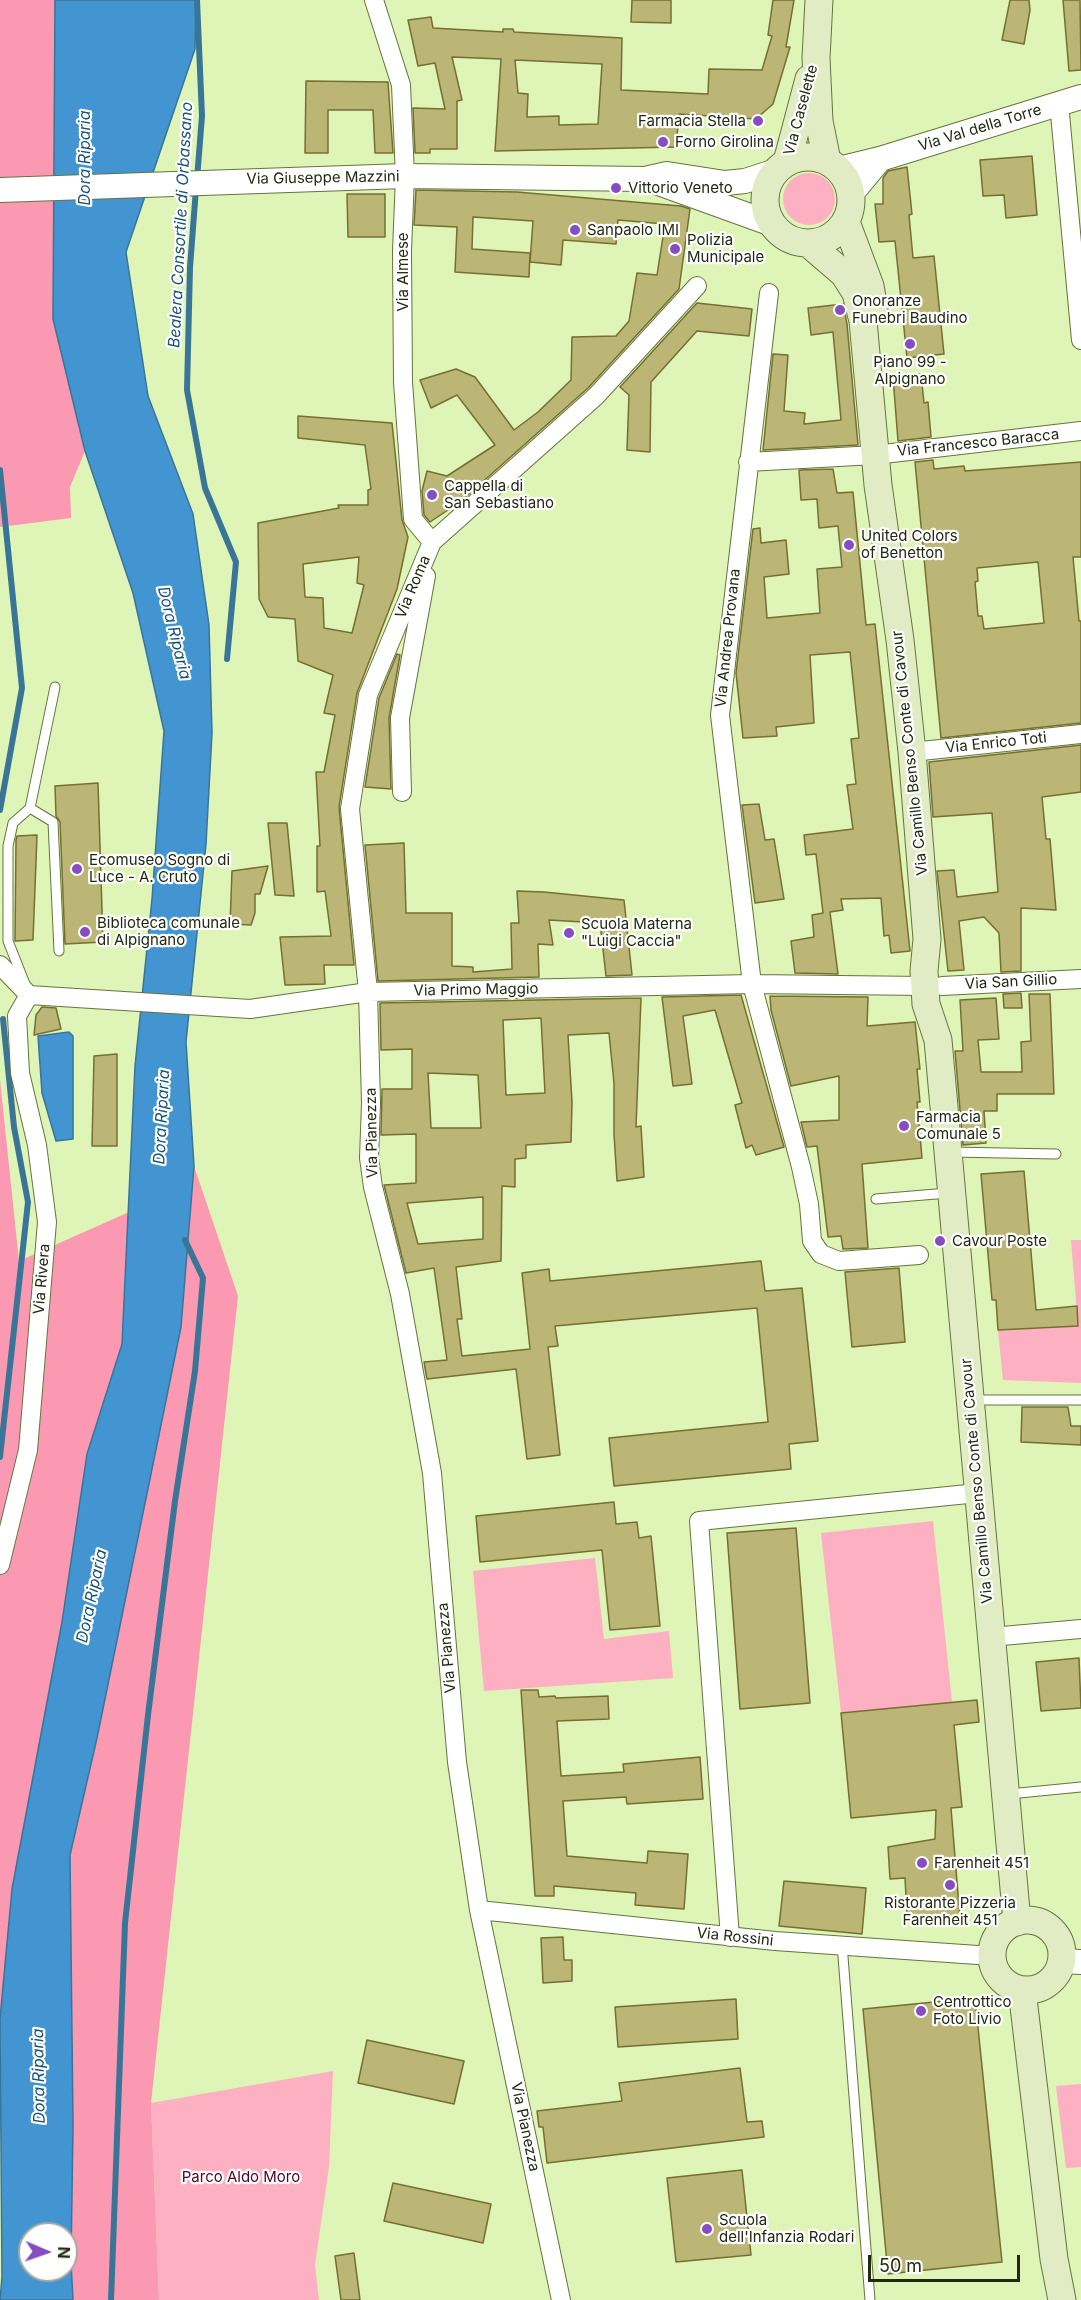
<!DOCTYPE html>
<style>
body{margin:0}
#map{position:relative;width:1081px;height:2300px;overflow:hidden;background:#dff4b7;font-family:Inter,sans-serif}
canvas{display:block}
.north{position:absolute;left:18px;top:2222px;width:60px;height:60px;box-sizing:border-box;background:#fff;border:2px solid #a6a9a0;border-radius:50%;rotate:92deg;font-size:16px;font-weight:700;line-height:24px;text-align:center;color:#212911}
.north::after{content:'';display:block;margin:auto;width:21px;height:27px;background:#874cc3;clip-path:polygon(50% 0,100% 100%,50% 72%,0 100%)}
.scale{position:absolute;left:868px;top:2255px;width:152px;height:27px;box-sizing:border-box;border:3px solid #212911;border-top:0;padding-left:8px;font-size:18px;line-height:21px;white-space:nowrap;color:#212911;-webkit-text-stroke:4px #fff;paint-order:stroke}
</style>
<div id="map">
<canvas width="1081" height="2300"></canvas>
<div class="north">N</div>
<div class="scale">50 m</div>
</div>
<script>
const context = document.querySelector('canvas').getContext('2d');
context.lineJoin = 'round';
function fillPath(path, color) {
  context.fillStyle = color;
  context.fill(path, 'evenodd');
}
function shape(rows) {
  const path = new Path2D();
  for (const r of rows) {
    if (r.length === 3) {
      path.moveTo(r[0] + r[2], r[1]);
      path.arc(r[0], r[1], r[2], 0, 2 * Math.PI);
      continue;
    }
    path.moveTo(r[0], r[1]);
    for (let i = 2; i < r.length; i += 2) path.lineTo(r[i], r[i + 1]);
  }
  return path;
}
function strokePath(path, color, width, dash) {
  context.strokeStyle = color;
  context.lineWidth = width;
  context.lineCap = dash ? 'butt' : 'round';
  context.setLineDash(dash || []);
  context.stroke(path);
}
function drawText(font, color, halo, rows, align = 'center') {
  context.font = font + ' Inter,sans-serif';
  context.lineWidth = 4.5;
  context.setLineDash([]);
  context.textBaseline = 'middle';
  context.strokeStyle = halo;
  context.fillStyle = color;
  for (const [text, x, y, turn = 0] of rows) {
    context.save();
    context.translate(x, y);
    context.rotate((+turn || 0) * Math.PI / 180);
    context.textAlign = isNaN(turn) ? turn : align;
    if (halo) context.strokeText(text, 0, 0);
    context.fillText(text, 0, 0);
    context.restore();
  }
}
fillPath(shape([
 [809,199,26],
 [1071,1240,1081,1240,1081,1383,1003,1380,998,1330,1078,1326],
 [933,1521,952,1702,841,1713,821,1533],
 [595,1558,604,1639,669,1631,673,1678,484,1691,473,1571],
 [333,2071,329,2167,315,2265,319,2300,159,2300,151,2103],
 [1081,2084,1081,2167,1066,2168,1056,2086]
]), '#fdb0c2');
fillPath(shape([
 [0,0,55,0,53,319,85,451,70,487,71,518,0,527],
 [0,1080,19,1261,129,1212,122,1344,87,1454,62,1622,12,1889,0,2019],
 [194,1166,238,1296,151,2103,159,2300,73,2300,71,2262,73,2125,70,1855,181,1327]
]), '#fb99b2');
const water = shape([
 [55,0,196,0,195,49,126,252,148,396,193,514,209,625,212,733,206,844,186,1042,194,1166,181,1327,97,1738,70,1855,73,2125,71,2262,73,2300,0,2300,2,2277,0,2019,12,1889,62,1622,87,1454,122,1344,135,1066,152,899,164,731,133,593,85,451,53,319,55,0],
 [30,2234,66,2234,66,2270,30,2270,30,2234],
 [69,1032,73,1036,73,1139,56,1141,42,1093,38,1036,69,1032]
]);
fillPath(water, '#4395d1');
strokePath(water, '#397597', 1.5);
strokePath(shape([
 [197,0,202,116,197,179],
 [196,189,190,267,187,390,205,488,236,562,227,659],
 [0,470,22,688,0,810],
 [0,1457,28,1202,14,1127,3,1019],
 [111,2300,125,1923,148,1715,175,1501,195,1371,203,1278,185,1240]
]), '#397597', 6);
const building = shape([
 [632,0,671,0,671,23,631,22,632,0],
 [773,0,794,0,786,47,790,47,773,104,756,119,679,114,676,147,495,151,501,59,452,57,462,100,457,101,457,149,430,149,430,153,415,153,413,108,445,109,435,63,418,66,408,20,431,17,433,28,503,32,503,29,513,29,514,32,622,38,621,90,708,94,709,69,762,70,772,36,768,35,773,0],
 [515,60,602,64,598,124,559,125,559,116,527,117,528,94,518,93,515,60],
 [1010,0,1029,0,1030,10,1024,44,1002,40,1010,0],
 [1063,0,1080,0,1081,70,1069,71,1063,0],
 [306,81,388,82,393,153,375,153,373,110,328,110,328,153,305,153,306,81],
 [1032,156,1037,215,1006,218,1004,195,983,196,980,160,1032,156],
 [907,167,912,214,909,215,913,258,934,256,944,354,907,358,895,241,879,242,875,204,883,204,883,178,888,171,907,167],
 [416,190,517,192,681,206,690,209,679,289,588,388,460,502,430,522,424,515,422,491,427,471,447,476,495,445,457,395,431,408,420,380,456,369,475,377,514,430,538,412,571,380,572,337,616,336,629,321,637,273,657,275,665,224,618,220,616,244,563,240,561,265,530,262,533,221,473,217,472,249,530,253,529,277,455,272,457,227,414,225,416,190],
 [347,194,385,194,385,237,348,237,347,194],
 [697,303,752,309,749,336,697,331,651,382,650,452,627,450,629,395,620,387,697,303],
 [843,304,847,324,858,445,763,450,773,354,788,355,784,411,805,413,804,424,841,420,833,332,811,335,808,308,843,304],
 [921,374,924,403,928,402,931,437,898,441,893,377,921,374],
 [298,416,392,423,402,520,408,537,397,589,357,693,339,807,354,965,324,965,325,984,285,985,280,937,331,936,325,891,317,892,317,846,320,846,316,772,324,772,335,715,324,713,333,675,298,661,295,619,268,617,259,599,258,523,339,508,338,505,368,505,368,490,371,489,365,445,298,438,298,416],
 [359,557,357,583,364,585,352,633,324,628,323,598,305,597,303,564,359,557],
 [933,460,934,469,964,466,965,471,1081,462,1081,557,1073,557,1079,621,1081,621,1081,723,941,738,915,462,933,460],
 [1038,562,1044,623,984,629,982,616,978,616,975,582,978,581,977,568,1038,562],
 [833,469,837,493,853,492,866,625,875,624,910,951,891,953,889,935,884,936,881,898,841,899,843,910,830,912,838,974,795,973,791,941,814,937,812,915,823,913,816,854,806,855,804,835,853,829,847,785,856,784,851,739,859,738,850,652,810,655,814,723,776,727,777,736,743,738,736,673,753,529,760,528,761,543,786,540,789,574,764,577,767,618,820,613,817,569,842,567,838,526,819,528,817,499,801,500,799,470,833,469],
 [397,654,400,655,389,718,391,789,365,787,379,698,397,654],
 [1081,745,1081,792,1042,797,1046,839,1050,839,1056,910,1021,908,1021,971,1001,972,999,933,984,917,959,921,964,970,948,971,937,871,954,870,957,897,998,892,992,813,933,817,929,762,1081,745],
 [98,783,103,942,65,944,60,822,56,816,55,786,98,783],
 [759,804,765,840,774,839,784,899,755,903,742,805,759,804],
 [268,823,287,823,294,896,275,895,268,823],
 [37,835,33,940,15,941,16,840,17,836,37,835],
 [404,843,406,913,452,913,452,966,473,967,473,972,512,969,511,923,519,923,517,891,544,892,624,900,632,975,606,976,600,923,549,920,553,945,538,944,539,977,378,981,365,845,404,843],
 [268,866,260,894,255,894,255,913,251,925,230,924,232,871,268,866],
 [1021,993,1022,1008,1004,1008,1003,994,1021,993],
 [1029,994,1050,994,1054,1094,997,1094,997,1111,984,1111,986,1143,963,1145,955,1051,963,1051,960,1000,996,998,999,1039,978,1040,981,1072,1022,1072,1021,1042,1031,1041,1029,994],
 [741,995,784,1147,756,1155,752,1145,746,1148,735,1105,742,1103,715,1010,683,1016,692,1084,673,1086,662,997,741,995],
 [770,996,868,997,867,1026,915,1022,920,1069,917,1069,920,1102,917,1102,922,1158,862,1164,868,1248,843,1249,841,1236,828,1237,817,1146,807,1147,801,1122,839,1120,839,1076,791,1086,771,1010,770,996],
 [641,998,636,1127,641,1126,644,1177,617,1181,614,1134,614,1083,609,1033,568,1035,572,1102,571,1142,526,1145,526,1158,515,1159,515,1187,502,1186,501,1261,456,1267,462,1319,457,1319,462,1356,530,1349,522,1273,549,1269,550,1281,761,1261,765,1291,802,1288,818,1441,789,1444,791,1469,614,1486,609,1438,768,1422,757,1308,555,1326,558,1346,548,1347,560,1455,527,1459,516,1369,427,1379,424,1362,447,1360,434,1268,406,1273,384,1185,416,1183,416,1134,381,1135,382,1089,412,1089,412,1049,381,1050,380,1003,641,998],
 [541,1018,545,1093,506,1095,503,1020,541,1018],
 [428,1073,478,1075,481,1128,431,1128,428,1073],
 [483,1197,483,1239,418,1244,407,1203,483,1197],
 [42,1007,56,1008,61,1029,34,1035,36,1015,42,1007],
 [117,1054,117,1146,92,1146,94,1056,117,1054],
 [1024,1171,1036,1310,1077,1306,1078,1326,998,1330,996,1300,992,1300,981,1174,1024,1171],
 [899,1268,905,1342,852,1347,845,1272,899,1268],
 [1022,1407,1068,1407,1071,1426,1081,1426,1081,1445,1021,1442,1022,1407],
 [614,1502,616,1524,637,1522,639,1538,651,1536,660,1626,610,1630,602,1550,480,1562,476,1516,614,1502],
 [796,1528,810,1703,740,1709,727,1533,796,1528],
 [1079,1658,1081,1708,1041,1711,1036,1662,1079,1658],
 [521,1690,538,1690,539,1697,555,1696,556,1698,608,1696,609,1719,557,1721,561,1776,624,1772,623,1764,700,1757,703,1799,627,1804,626,1797,563,1801,567,1856,647,1863,648,1851,688,1854,684,1909,635,1905,636,1893,554,1886,554,1896,535,1896,521,1690],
 [977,1700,979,1722,954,1725,962,1807,951,1808,960,1918,907,1915,905,1878,890,1879,888,1847,935,1839,936,1810,851,1818,841,1713,977,1700],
 [784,1881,866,1888,862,1934,779,1926,784,1881],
 [563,1937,564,1960,572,1960,572,1981,543,1983,541,1938,563,1937],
 [975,1998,1002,2262,888,2274,863,2009,975,1998],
 [736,1999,738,2039,618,2047,615,2007,736,1999],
 [367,2040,464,2061,454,2104,358,2083,367,2040],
 [740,2068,747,2122,762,2121,764,2137,547,2163,543,2127,539,2127,537,2111,622,2101,619,2083,740,2068],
 [742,2170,751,2255,676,2262,667,2178,742,2170],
 [393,2183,491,2204,483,2243,384,2221,393,2183],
 [354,2253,360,2300,341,2300,335,2256,354,2253]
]);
fillPath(building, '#bbb676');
strokePath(building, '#756f30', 1.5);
const service = shape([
 [30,808,53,822,59,951],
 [25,984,8,941,8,846,13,823,30,808,55,687],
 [951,1152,1056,1154],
 [876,1199,948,1193],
 [972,1400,1081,1400],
 [1009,1794,1081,1787],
 [842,1944,870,2300]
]);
const minor = shape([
 [374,0,401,85,405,176,402,251,403,382,413,519,432,542],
 [1059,103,1081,340],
 [769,293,720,715,752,984,801,1167,809,1204,812,1241,821,1254,839,1261,919,1255],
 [748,462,875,455,1081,431],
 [912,752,1081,734],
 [402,792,400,718,426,576],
 [0,965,29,995],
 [942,986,1081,979],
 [29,995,250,1009,368,992,752,984,925,986],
 [0,1565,28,1450,47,1222,37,1145,20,1073,17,1016,29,995],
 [991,1637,1081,1629],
 [479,1910,775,1941,992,1956],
 [730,1937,699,1521,978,1493],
 [561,2300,479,1910,457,1762,432,1473,400,1294,373,1187,369,1158,371,1103,368,992,350,809,368,695,432,542,596,396,697,286]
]);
const tertiary = shape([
 [839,169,880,159,1081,97],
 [653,181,772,224],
 [0,190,405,176,645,179,667,174,725,183,745,181,776,171],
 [851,194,880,159],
 [1061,1961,1081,1962]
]);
const secondary = shape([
 [819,0,816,58,819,121,827,161],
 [808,200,43],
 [787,162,809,79],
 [846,222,870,286,874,309],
 [809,244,844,274,856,293,863,321,878,485,900,640,912,752,927,939,924,971,926,1004,938,1040,1017,1922],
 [1027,1955,35],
 [1022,1990,1054,2259,1062,2300]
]);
strokePath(service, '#63753c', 11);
strokePath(minor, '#63753c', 20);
strokePath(tertiary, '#63753c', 26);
strokePath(secondary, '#63753c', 29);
strokePath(service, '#fff', 9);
strokePath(minor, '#fff', 18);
strokePath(tertiary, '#fff', 24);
strokePath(secondary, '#e1ecc5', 27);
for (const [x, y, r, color] of [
 [758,121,6,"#874cc3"],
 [663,142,6,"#874cc3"],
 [616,188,6,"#874cc3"],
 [575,230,6,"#874cc3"],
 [675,249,6,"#874cc3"],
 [840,310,6,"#874cc3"],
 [910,344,6,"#874cc3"],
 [432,495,6,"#874cc3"],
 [849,545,6,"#874cc3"],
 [77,869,6,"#874cc3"],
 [85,932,6,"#874cc3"],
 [569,933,6,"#874cc3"],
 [904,1126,6,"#874cc3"],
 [940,1241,6,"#874cc3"],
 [922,1863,6,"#874cc3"],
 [950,1885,6,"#874cc3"],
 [921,2011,6,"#874cc3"],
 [707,2229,6,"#874cc3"]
]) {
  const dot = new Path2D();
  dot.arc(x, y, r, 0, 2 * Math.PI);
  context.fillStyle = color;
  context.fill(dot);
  strokePath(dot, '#fff', 2);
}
drawText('15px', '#212911', '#fff', [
 ["Via Caselette",801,110,-75],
 ["Via Val della Torre",980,128,-17],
 ["Via Giuseppe Mazzini",323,178,-1],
 ["Via Almese",403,272,-90],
 ["Via Francesco Baracca",978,443,-6],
 ["Via Roma",413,587,-67],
 ["Via Andrea Provana",728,638,-84],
 ["Via Enrico Toti",996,743,-6],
 ["Via Camillo Benso Conte di Cavour",910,753,-96],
 ["Via San Gillio",1011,982,-3],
 ["Via Primo Maggio",476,990,-1],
 ["Via Pianezza",372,1133,-91],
 ["Via Rivera",42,1279,-85],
 ["Via Camillo Benso Conte di Cavour",977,1481,-95],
 ["Via Pianezza",447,1648,-95],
 ["Via Rossini",735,1937,6],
 ["Via Pianezza",525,2127,78]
]);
drawText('15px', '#212911', '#fff', [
 ["Farmacia Stella",746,121,"right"],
 ["Forno Girolina",675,142],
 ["Vittorio Veneto",628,188],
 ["Sanpaolo IMI",587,230],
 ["Polizia",687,240],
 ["Municipale",687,257],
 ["Onoranze",852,301],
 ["Funebri Baudino",852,318],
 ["Piano 99 -",910,362,"center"],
 ["Alpignano",910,379,"center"],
 ["Cappella di",444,486],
 ["San Sebastiano",444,503],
 ["United Colors",861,536],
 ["of Benetton",861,553],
 ["Ecomuseo Sogno di",89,860],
 ["Luce - A. Cruto",89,877],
 ["Biblioteca comunale",97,923],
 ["di Alpignano",97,940],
 ["Scuola Materna",581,924],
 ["\"Luigi Caccia\"",581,941],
 ["Farmacia",916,1117],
 ["Comunale 5",916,1134],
 ["Cavour Poste",952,1241],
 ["Farenheit 451",934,1863],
 ["Ristorante Pizzeria",950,1903,"center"],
 ["Farenheit 451",950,1920,"center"],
 ["Centrottico",933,2002],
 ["Foto Livio",933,2019],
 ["Scuola",719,2220],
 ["dell'Infanzia Rodari",719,2237]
], 'left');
drawText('15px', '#580026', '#fff', [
 ["Parco Aldo Moro",241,2177]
]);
drawText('italic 16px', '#17527b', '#fff', [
 ["Dora Riparia",85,158,-90],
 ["Bealera Consortile di Orbassano",181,225,-87],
 ["Dora Riparia",174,633,76],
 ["Dora Riparia",162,1117,-87],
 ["Dora Riparia",92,1596,-78],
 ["Dora Riparia",39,2076,-91]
]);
</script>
